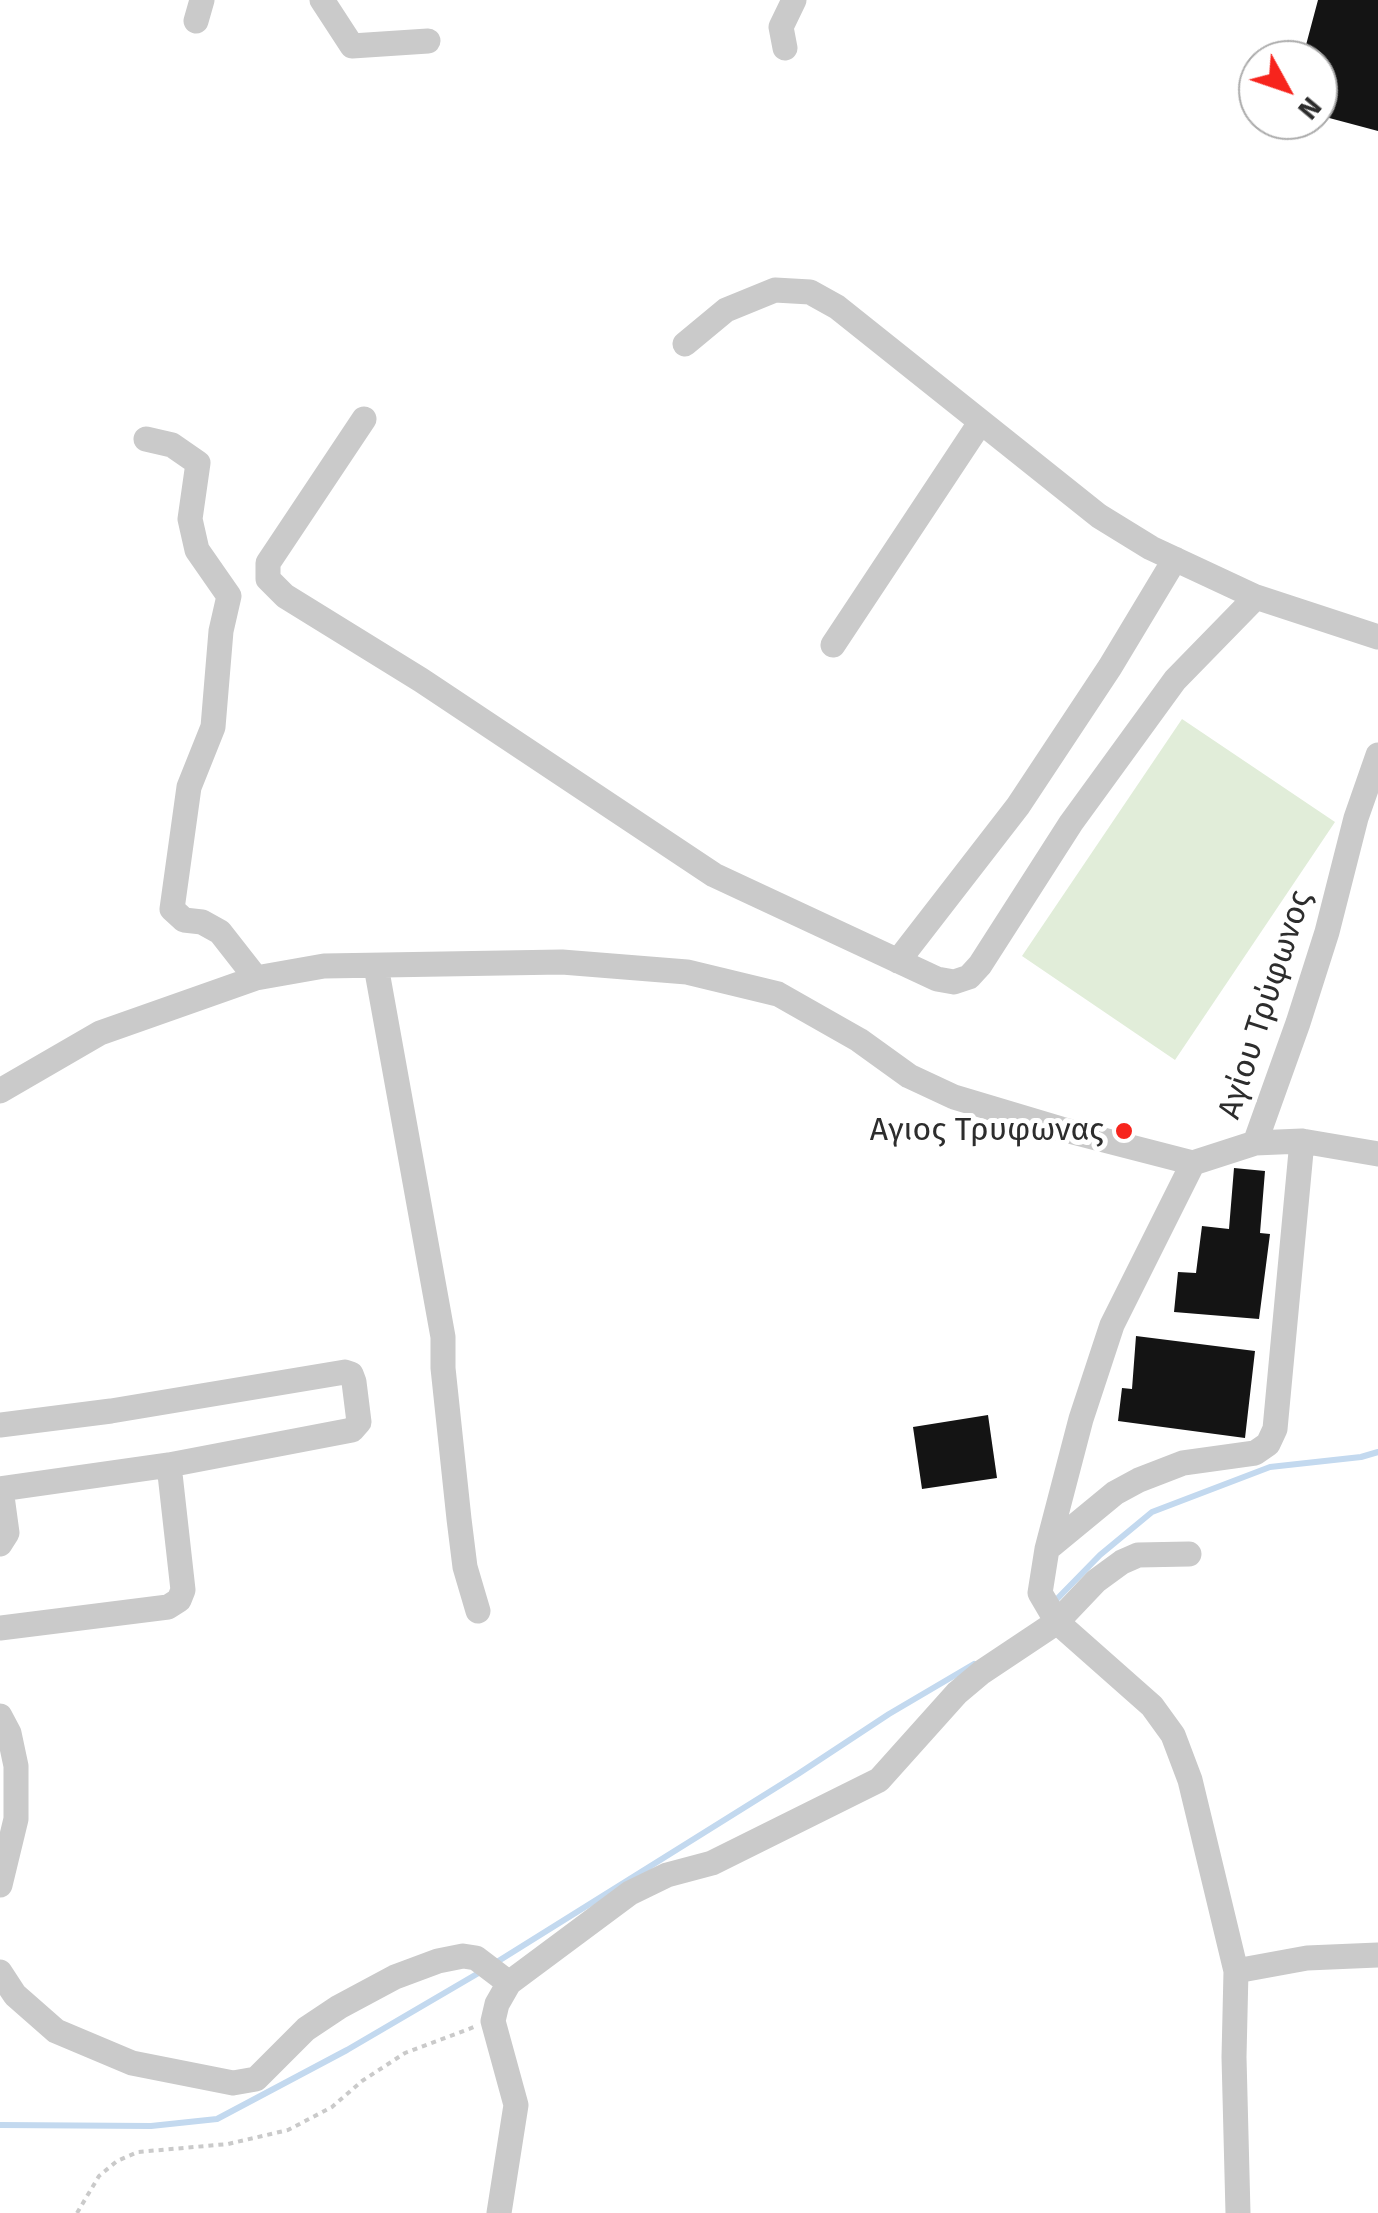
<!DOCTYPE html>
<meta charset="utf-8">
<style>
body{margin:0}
#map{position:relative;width:1378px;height:2213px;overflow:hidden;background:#fff;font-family:"Fira Sans",sans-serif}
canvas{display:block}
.north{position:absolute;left:1238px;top:40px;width:100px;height:100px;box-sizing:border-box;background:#fff;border:2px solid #ababab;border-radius:50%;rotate:130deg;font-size:28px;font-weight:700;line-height:40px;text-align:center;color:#2d2d2d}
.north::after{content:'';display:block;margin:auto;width:35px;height:45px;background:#f7241d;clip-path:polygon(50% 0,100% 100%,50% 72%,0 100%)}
</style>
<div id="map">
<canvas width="1378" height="2213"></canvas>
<div class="north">N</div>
</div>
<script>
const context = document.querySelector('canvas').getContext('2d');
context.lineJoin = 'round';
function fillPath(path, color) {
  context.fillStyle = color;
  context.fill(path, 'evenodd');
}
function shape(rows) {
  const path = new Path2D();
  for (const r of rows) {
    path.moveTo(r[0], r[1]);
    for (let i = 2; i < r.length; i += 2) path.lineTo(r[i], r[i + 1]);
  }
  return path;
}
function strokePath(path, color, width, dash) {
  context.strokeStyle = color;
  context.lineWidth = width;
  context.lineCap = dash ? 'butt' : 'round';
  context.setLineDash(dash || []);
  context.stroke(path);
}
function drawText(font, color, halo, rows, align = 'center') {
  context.font = font + ' "Fira Sans",sans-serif';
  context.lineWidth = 10;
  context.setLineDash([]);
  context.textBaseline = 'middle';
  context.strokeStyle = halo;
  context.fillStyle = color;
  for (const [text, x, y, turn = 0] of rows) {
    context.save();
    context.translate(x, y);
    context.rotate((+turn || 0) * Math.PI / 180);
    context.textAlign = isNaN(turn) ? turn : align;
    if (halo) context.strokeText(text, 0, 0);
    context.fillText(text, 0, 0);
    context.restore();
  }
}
fillPath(shape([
 [1182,719,1335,822,1175,1060,1022,956]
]), '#e1edd9');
strokePath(shape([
 [1054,1602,1100,1555,1152,1512,1270,1467,1361,1457,1378,1452],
 [492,1965,798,1774,889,1714,974,1664],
 [0,2125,151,2126,217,2119,347,2050,482,1971]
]), '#c3d9ef', 6);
fillPath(shape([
 [1318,0,1378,0,1378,131,1318,115,1318,60,1302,60],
 [1234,1168,1265,1171,1260,1233,1270,1234,1259,1319,1174,1312,1178,1272,1196,1273,1202,1226,1229,1229],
 [1136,1336,1255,1351,1245,1438,1118,1421,1122,1388,1132,1389],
 [988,1415,997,1478,922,1489,913,1427]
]), '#141414');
strokePath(shape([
 [77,2213,99,2176,117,2161,138,2152,228,2144,288,2130,332,2107,362,2081,405,2053,474,2027]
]), '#cacaca', 4, [5, 5]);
strokePath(shape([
 [322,0,352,46,428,41],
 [196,21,202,0],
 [785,48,781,27,794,0],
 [685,344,726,310,775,290,810,292,837,307,1099,516,1151,548,1256,597,1378,637],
 [364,419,268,563,268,579,285,596,421,680,714,875,937,979,954,982,969,977,980,965,1071,823,1175,680,1256,597],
 [146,439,172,445,198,463,190,519,197,550,229,596,221,631,213,727,189,787,172,909,184,920,202,922,220,932,256,978],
 [833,645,980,423],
 [898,961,1018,806,1110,667,1175,559],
 [376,966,443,1337,443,1368,459,1519,465,1567,478,1611],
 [0,1091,100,1033,256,978,324,966,562,962,687,972,778,994,859,1040,909,1076,954,1097,1061,1129,1193,1163,1255,1143,1298,1023,1327,932,1356,818,1378,755],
 [1255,1143,1302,1141,1378,1154],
 [1193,1163,1112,1325,1081,1419,1047,1549,1040,1593,1057,1622,1152,1706,1173,1735,1190,1780,1236,1971,1234,2057,1238,2213],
 [0,1425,111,1411,345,1372,351,1374,354,1382,359,1422,352,1430,169,1465,0,1489],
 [0,1544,7,1533,1,1489],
 [1047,1549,1115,1493,1139,1480,1183,1463,1255,1453,1268,1444,1275,1429,1302,1141],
 [0,1628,168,1607,179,1600,183,1590,169,1465],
 [0,1716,9,1733,16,1766,16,1819,0,1885],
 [1236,1971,1307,1958,1378,1955],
 [0,1972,15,1995,56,2031,132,2063,233,2083,256,2079,306,2029,339,2007,395,1977,438,1961,463,1956,476,1958,509,1983],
 [499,2213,516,2105,493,2021,497,2004,509,1983,630,1893,667,1875,712,1863,879,1780,957,1693,982,1672,1057,1622,1096,1581,1122,1562,1138,1555,1189,1554]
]), '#cacaca', 25);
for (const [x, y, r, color] of [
 [1124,1131,10,"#f7241d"]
]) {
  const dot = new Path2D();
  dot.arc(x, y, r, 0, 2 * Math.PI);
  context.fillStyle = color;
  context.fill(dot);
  strokePath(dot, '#fff', 4);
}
drawText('32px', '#2d2d2d', '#fff', [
 ["Αγίου Τρύφωνος",1266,1005,-72]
]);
drawText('32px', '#2d2d2d', '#fff', [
 ["Αγιος Τρυφωνας",1104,1131]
], 'right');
</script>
